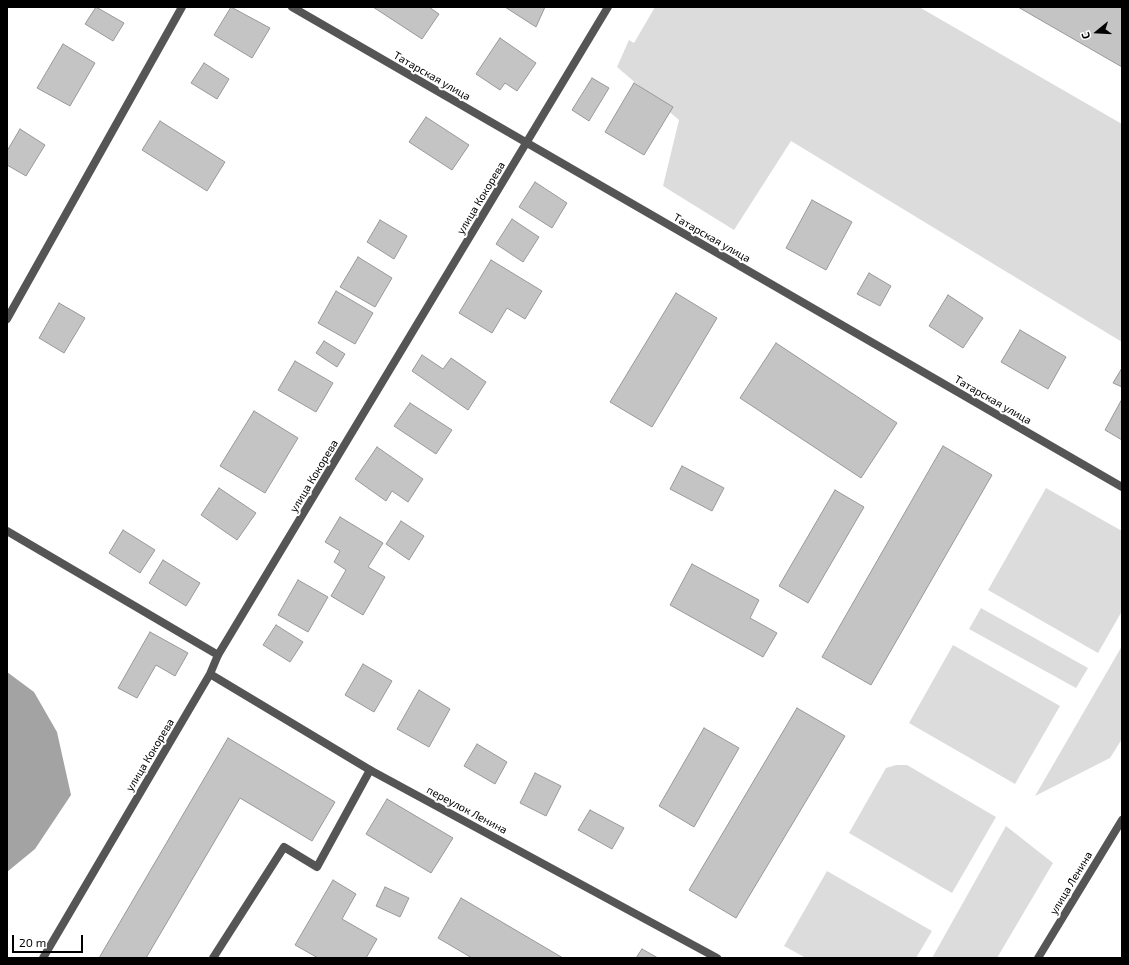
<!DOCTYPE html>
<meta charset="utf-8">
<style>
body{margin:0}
#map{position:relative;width:1129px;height:965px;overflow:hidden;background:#fff;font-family:"Exo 2",sans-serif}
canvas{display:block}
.frame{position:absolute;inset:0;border:8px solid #000;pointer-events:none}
.north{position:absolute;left:1077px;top:12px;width:40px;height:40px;-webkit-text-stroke:3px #fff;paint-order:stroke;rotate:252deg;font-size:11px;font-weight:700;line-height:16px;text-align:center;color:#000}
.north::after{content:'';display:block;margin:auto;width:14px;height:18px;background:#000;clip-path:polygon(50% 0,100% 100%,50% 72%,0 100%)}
.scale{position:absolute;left:12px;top:935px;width:71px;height:18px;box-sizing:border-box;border:2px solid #000;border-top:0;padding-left:5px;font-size:12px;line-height:14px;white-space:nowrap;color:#000;-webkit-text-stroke:3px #fff;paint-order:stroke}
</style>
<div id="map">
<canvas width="1129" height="965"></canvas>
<div class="frame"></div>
<div class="north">С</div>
<div class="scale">20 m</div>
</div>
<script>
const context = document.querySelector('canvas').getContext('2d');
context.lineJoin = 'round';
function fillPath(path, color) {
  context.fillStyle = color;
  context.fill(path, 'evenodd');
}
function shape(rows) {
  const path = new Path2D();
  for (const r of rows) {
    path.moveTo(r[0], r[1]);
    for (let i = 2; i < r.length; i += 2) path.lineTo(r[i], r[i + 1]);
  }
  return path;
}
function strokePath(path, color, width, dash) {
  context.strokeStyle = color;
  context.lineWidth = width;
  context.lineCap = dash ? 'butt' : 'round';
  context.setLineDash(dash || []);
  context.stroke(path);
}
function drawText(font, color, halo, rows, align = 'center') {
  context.font = font + ' "Exo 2",sans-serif';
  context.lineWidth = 4;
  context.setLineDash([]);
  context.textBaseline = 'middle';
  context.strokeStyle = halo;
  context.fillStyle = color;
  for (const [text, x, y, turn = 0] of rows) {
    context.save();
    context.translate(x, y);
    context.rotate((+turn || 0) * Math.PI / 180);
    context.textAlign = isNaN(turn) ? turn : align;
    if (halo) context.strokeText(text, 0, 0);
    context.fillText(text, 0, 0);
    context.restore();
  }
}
fillPath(shape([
 [655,7,919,7,1122,124,1122,342,791,141,734,230,663,186,679,120,617,67,629,40,634,43],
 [1046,488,1122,531,1122,611,1098,653,988,590],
 [981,608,1088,668,1076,688,969,629],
 [953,645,1060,706,1015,784,909,723],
 [1122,646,1122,739,1110,758,1035,796],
 [896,765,907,765,996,817,952,893,849,833,886,768],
 [1006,826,1053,863,997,958,932,958],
 [827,871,932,931,916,958,806,958,784,946]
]), '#dcdcdc');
fillPath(shape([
 [7,672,34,692,57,732,71,795,35,849,7,872]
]), '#a3a3a3');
const building = shape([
 [96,7,124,23,113,41,85,24,96,7],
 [231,7,270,28,252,58,214,35,231,7],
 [373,7,429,7,439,14,422,39,373,7],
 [505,7,545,7,536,27,505,7],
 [1018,7,1122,7,1122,67,1018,7],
 [500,38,536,63,517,91,505,83,500,90,476,74,500,38],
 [63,44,95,63,70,106,37,88,63,44],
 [204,63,229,79,217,99,191,83,204,63],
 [592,78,609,88,589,121,572,110,592,78],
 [634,83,673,107,644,155,605,132,634,83],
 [426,117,469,145,452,170,409,142,426,117],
 [160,121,225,162,207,191,142,150,160,121],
 [20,129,45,145,26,176,7,165,7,151,20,129],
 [535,182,567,203,552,228,519,207,535,182],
 [812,200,852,222,826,270,786,248,812,200],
 [512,219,539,237,523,262,496,244,512,219],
 [380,220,407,236,394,259,367,242,380,220],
 [358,257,392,278,375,307,340,287,358,257],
 [491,260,542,291,525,319,507,308,492,333,459,313,491,260],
 [869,273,891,286,880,306,857,294,869,273],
 [336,291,373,313,355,344,318,323,336,291],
 [676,293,717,318,652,427,610,402,676,293],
 [948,295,983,318,963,348,929,326,948,295],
 [59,303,85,318,64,353,39,338,59,303],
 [1020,330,1066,357,1048,389,1001,362,1020,330],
 [324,341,345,354,337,367,316,353,324,341],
 [776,343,897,423,861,478,740,398,776,343],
 [422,355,443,369,451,358,486,382,468,410,412,371,422,355],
 [295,361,333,383,316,412,278,390,295,361],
 [1122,368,1122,387,1113,383,1122,368],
 [1122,399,1122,440,1105,430,1122,399],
 [410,403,452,430,436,454,394,426,410,403],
 [254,411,298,438,265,493,220,466,254,411],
 [943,446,992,475,871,685,822,657,943,446],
 [377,447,423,479,408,502,392,491,386,501,355,479,377,447],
 [682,466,724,488,712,511,670,489,682,466],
 [219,488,256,513,237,540,201,515,219,488],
 [835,490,864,507,808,603,779,586,835,490],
 [340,517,383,543,368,567,385,577,363,615,331,596,346,570,334,562,340,551,325,542,340,517],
 [401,521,424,536,409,560,386,544,401,521],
 [123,530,155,550,140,573,109,553,123,530],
 [163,560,200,583,186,606,149,583,163,560],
 [692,564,759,600,750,618,777,633,763,657,670,605,692,564],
 [298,580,328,597,308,632,278,615,298,580],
 [276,625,303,642,290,662,263,645,276,625],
 [150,632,188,653,175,676,156,665,137,698,118,688,150,632],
 [363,664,392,681,374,712,345,695,363,664],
 [419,690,450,709,429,747,397,729,419,690],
 [797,708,845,736,736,918,689,890,797,708],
 [704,728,739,748,694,827,659,806,704,728],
 [228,738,335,802,312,841,240,798,146,958,99,958,228,738],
 [477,744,507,762,495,784,464,766,477,744],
 [535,773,561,786,546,816,520,803,535,773],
 [387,799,453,838,431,873,366,834,387,799],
 [590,810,624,828,612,849,578,830,590,810],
 [333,880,356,894,342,919,377,939,366,958,318,958,295,945,333,880],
 [385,887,409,898,400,917,376,906,385,887],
 [461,898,563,958,472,958,438,938,461,898],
 [642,949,658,958,636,958,642,949]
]);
fillPath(building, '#c4c4c4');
strokePath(building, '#999', 1);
strokePath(shape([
 [7,319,182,7],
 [7,531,218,655],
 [213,958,284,847,317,867,370,770]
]), '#555', 8);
strokePath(shape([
 [292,7,1122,487],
 [210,674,370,770,717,958],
 [43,958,210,674,218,655,608,7]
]), '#555', 8);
strokePath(shape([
 [1038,958,1122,820]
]), '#555', 8);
drawText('11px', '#000', '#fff', [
 ["Татарская улица",432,76,30],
 ["улица Кокорева",481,198,-59],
 ["Татарская улица",712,238,30],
 ["Татарская улица",993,400,30],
 ["улица Кокорева",314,476,-59],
 ["улица Кокорева",150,755,-59],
 ["переулок Ленина",467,810,28],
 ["улица Ленина",1071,883,-59]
]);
</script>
